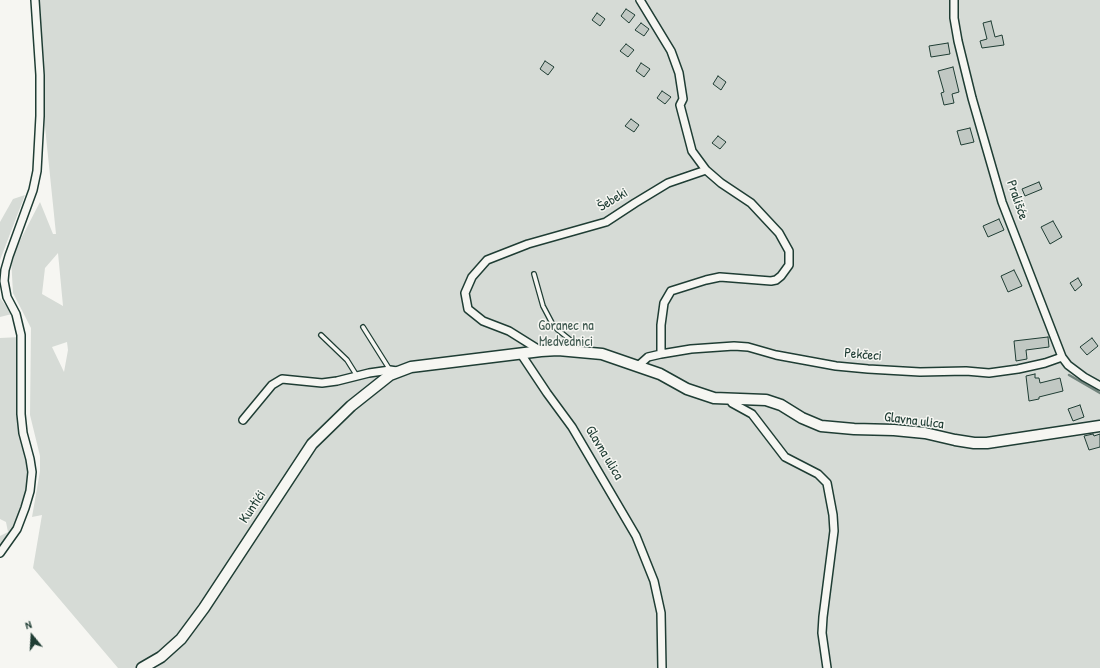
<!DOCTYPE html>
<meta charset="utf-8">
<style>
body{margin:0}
#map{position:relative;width:1100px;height:668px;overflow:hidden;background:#f6f6f2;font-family:"Patrick Hand",sans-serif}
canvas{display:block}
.north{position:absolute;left:12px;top:616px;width:40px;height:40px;-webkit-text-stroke:3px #f6f6f2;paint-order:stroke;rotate:342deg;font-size:11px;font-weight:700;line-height:16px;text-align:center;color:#1f3d34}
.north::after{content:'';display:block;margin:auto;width:14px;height:18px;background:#1f3d34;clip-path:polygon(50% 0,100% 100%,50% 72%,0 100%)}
</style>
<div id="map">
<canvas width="1100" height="668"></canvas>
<div class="north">N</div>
</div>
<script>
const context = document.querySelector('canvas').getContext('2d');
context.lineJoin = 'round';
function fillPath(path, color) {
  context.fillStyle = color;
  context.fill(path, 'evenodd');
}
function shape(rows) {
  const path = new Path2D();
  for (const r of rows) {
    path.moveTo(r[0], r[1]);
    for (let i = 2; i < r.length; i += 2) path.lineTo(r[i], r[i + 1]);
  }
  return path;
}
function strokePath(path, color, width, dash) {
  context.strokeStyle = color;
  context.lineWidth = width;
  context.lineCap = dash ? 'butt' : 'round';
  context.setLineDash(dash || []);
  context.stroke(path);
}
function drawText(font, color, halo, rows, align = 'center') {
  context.font = font + ' "Patrick Hand",sans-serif';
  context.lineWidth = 3;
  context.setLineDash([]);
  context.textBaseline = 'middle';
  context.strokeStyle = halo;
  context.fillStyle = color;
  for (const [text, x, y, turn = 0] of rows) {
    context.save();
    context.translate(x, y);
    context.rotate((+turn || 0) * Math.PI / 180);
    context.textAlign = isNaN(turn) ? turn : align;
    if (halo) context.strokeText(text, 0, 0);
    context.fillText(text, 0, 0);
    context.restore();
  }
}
fillPath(shape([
 [32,0,1100,0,1100,668,118,668,33,568,42,515,32,517,40,471,40,456,30,415,31,328,13,293,11,258,40,202,53,234,56,234],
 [58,253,63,306,42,294,45,268],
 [67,342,68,350,64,372,52,347],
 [25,195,0,260,0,222,13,199],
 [0,298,12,314,0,317],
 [21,337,18,416,31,471,23,508,13,535,0,549,0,536,8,532,6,522,0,519,0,338]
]), '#d6dbd6');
strokePath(shape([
 [1069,375,1100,393]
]), '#72847d', 2.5);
const building = shape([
 [626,9,635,15,629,23,621,16,626,9],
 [597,13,605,19,600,26,592,20,597,13],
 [991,21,995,37,1002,35,1004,45,982,48,980,41,987,39,983,23,991,21],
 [641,23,649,29,644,36,635,30,641,23],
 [948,43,950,54,931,57,929,46,948,43],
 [626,44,634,50,628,57,620,51,626,44],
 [545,61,554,67,548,75,540,69,545,61],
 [641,63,650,69,644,77,636,71,641,63],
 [953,67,959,92,952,94,954,103,944,105,941,93,944,92,938,71,953,67],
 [718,76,726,82,721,90,713,84,718,76],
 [662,91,671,97,665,104,657,98,662,91],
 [631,119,639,125,634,132,625,126,631,119],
 [970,128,974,142,961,145,957,131,970,128],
 [718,136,726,142,720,149,712,143,718,136],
 [1039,182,1042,189,1025,196,1022,189,1039,182],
 [999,219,1004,230,988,237,983,226,999,219],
 [1053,221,1062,237,1050,244,1041,227,1053,221],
 [1014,270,1022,286,1008,292,1001,276,1014,270],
 [1078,278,1082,285,1075,291,1070,283,1078,278],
 [1048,337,1049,347,1026,350,1027,359,1016,361,1014,341,1048,337],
 [1092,338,1098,346,1087,355,1080,347,1092,338],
 [1035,374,1035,378,1039,378,1040,383,1060,378,1063,391,1039,397,1039,399,1029,401,1026,376,1035,374],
 [1080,405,1084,417,1073,421,1068,409,1080,405],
 [1093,434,1094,436,1100,434,1100,447,1089,450,1084,436,1093,434]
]);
fillPath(building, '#c1c8c3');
strokePath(building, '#1f3d34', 1);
const lane = shape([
 [534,274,543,306,552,323,558,330,573,342,576,351],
 [363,327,390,370],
 [321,335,347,360,357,376]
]);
const street = shape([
 [954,0,954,18,958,41,972,98,1002,202,1062,357,1068,365,1084,377,1100,386],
 [541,351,509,331,483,321,468,309,465,293,472,277,487,260,528,244,606,222,635,203,668,183,706,170,692,151,680,105,683,99,679,73,671,51,640,0],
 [521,354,547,393,572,427,636,536,654,581,661,613,662,668],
 [661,354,661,325,664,303,671,291,706,280,720,277,771,281,776,280,781,276,789,265,789,251,779,233,751,203,721,183,706,170],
 [638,366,648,357,661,354,691,349,734,346,748,347,776,355,836,366,868,369,920,372,966,371,989,373,1018,369,1045,363,1062,357],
 [730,399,732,403,752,414,785,457,818,474,827,483,833,515,834,531,823,617,822,633,827,668],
 [243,420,272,385,282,379,322,383,337,381,369,373,390,370,397,371],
 [0,553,17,529,25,508,30,491,32,472,30,459,23,433,21,414,21,335,16,314,7,297,4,281,5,270,9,256,33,190,37,171,40,116,40,75,35,0]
]);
const secondary = shape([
 [142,668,161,657,181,639,204,608,312,444,351,406,390,375,411,367,541,351,558,350,602,354,660,374,687,389,714,398,766,400,781,405,802,418,821,426,854,429,894,430,925,433,955,440,974,443,987,443,1100,426]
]);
strokePath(lane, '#1f3d34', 6);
strokePath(street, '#1f3d34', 10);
strokePath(secondary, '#1f3d34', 13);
strokePath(lane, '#f6f6f2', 3.5);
strokePath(street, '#f6f6f2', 7);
strokePath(secondary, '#f6f6f2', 10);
drawText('14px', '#1f3d34', '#f6f6f2', [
 ["Šebeki",613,200,-31],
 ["Prališće",1017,200,71],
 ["Pekčeci",863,355,5],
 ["Glavna ulica",914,421,7],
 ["Glavna ulica",604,453,59],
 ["Kuntići",253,507,-56]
]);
drawText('14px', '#445d54', '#f6f6f2', [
 ["Goranec na",566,326],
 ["Medvednici",566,342]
]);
</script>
